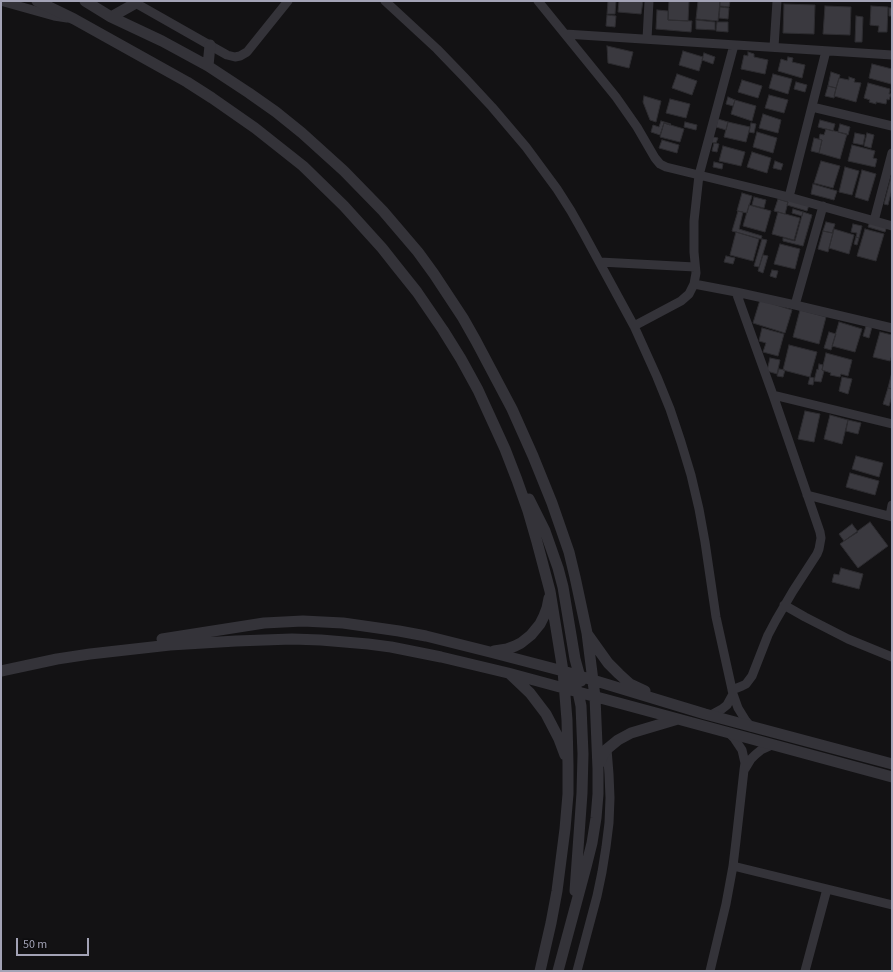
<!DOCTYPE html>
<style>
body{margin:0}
#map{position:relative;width:893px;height:972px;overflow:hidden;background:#131214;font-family:"Source Sans 3",sans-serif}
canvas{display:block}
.frame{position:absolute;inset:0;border:2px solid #a3a3b6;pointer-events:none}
.scale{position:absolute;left:16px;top:938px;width:73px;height:18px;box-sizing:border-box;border:2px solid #a3a3b6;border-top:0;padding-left:5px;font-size:12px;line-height:14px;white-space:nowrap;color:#a3a3b6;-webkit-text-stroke:3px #0e0d0f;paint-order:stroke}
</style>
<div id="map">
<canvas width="893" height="972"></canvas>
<div class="frame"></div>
<div class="scale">50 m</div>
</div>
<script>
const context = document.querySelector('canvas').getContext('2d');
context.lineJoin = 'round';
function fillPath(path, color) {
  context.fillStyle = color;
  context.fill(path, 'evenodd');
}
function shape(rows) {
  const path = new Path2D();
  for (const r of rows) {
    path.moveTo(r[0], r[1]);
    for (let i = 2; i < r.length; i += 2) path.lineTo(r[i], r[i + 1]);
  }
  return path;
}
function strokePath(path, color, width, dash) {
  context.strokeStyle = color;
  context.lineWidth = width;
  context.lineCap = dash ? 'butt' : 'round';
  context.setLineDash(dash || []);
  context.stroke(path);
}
const building = shape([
 [608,1,616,1,615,14,607,14,608,1],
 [619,1,643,1,641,14,618,12,619,1],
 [669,1,689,1,688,21,668,20,669,1],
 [698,1,720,1,718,21,696,19,698,1],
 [720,1,730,1,729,7,720,6,720,1],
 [784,4,815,5,814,34,783,33,784,4],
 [825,6,851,7,850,35,823,34,825,6],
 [871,6,888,7,887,32,878,32,879,26,870,25,871,6],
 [720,7,729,8,728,19,719,18,720,7],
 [889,8,892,8,892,16,889,16,889,8],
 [657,10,668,11,668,20,692,21,691,32,656,29,657,10],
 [607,15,616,16,615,27,606,26,607,15],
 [856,16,863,17,862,42,855,42,856,16],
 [696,20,715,22,715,30,696,29,696,20],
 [717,22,728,22,728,32,716,31,717,22],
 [607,46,633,52,629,68,608,63,607,46],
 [683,51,703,57,699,71,679,65,683,51],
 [748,52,754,54,754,57,768,60,765,74,741,69,744,55,748,56,748,52],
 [704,53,715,57,713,64,702,60,704,53],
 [788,57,793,58,792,62,805,65,802,78,778,71,781,59,787,61,788,57],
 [872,64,892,69,892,79,891,84,869,78,872,64],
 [831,72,840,75,836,88,828,86,831,72],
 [677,74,697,81,692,95,672,88,677,74],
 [773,74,792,79,788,94,769,88,773,74],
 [849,77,855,79,854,82,861,83,856,102,834,96,839,78,849,80,849,77],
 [742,80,762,86,758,98,738,92,742,80],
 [796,82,807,85,805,92,794,89,796,82],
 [868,83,890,89,889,94,891,94,889,100,887,99,886,104,876,102,876,104,869,102,870,100,864,98,868,83],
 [828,86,836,88,834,98,825,96,828,86],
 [769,95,788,100,784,113,765,108,769,95],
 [644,96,661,101,656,122,650,120,643,102,644,96],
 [728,97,735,100,733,106,726,104,728,97],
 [670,99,690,104,686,118,666,113,670,99],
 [735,100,756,106,752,121,731,114,735,100],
 [763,114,781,120,778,133,759,128,763,114],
 [718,119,728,122,726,130,716,127,718,119],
 [820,120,835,124,833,131,818,127,820,120],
 [661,121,671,124,670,125,664,123,660,135,651,132,653,125,659,127,661,121],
 [685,122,697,125,696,130,684,127,685,122],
 [728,122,750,127,746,142,724,137,728,122],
 [664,123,684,129,680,142,660,137,664,123],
 [751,123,756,124,754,133,749,132,751,123],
 [840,124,850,127,848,135,838,132,840,124],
 [826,129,847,134,840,159,819,153,822,140,819,139,820,134,824,135,826,129],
 [757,132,777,138,773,153,753,147,757,132],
 [855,133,865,135,863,145,853,143,855,133],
 [867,133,874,135,871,148,864,146,867,133],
 [713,137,718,138,716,143,711,142,713,137],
 [814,138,822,140,819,153,811,151,814,138],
 [662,140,679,145,677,153,659,148,662,140],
 [714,143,719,144,717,152,712,151,714,143],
 [852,145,875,151,873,158,877,159,875,167,848,161,852,145],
 [723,146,745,152,741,166,719,161,723,146],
 [752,152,771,158,767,173,747,167,752,152],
 [775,161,783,164,781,170,773,168,775,161],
 [821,161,840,166,833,188,814,183,821,161],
 [714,162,723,164,722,169,713,167,714,162],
 [845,167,859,171,852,195,839,192,845,167],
 [862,170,876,174,868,201,855,197,862,170],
 [891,177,892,189,888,205,884,204,891,177],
 [813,184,837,191,834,200,811,194,813,184],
 [742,193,752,196,747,213,737,211,742,193],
 [754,197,766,200,764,208,752,205,754,197],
 [779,197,809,205,807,211,787,205,788,202,778,199,779,197],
 [778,199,788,202,785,214,774,211,778,199],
 [749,205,771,211,765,232,743,226,749,205],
 [793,209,803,212,802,216,792,213,793,209],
 [738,211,743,212,739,229,762,236,761,239,732,231,738,211],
 [778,212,800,218,794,240,772,234,778,212],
 [803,212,812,215,803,246,783,241,783,238,795,241,803,212],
 [870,221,887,226,885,232,868,227,870,221],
 [826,222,835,224,832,233,823,231,826,222],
 [853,224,862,226,859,238,856,237,857,233,851,232,853,224],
 [834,229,854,235,849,254,829,248,834,229],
 [865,229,884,234,876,261,857,256,865,229],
 [823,231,833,233,828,252,818,249,823,231],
 [736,232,759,239,753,261,730,255,736,232],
 [856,237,859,238,857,245,854,244,856,237],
 [762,239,767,240,759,267,754,266,762,239],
 [780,244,800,249,795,269,774,264,780,244],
 [763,255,768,256,763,273,758,271,763,255],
 [726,256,735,258,733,264,724,262,726,256],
 [772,270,778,271,776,278,770,276,772,270],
 [760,300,792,310,785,333,753,323,760,300],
 [800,310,826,317,819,344,793,337,800,310],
 [839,322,862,329,855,352,832,346,839,322],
 [866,326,872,327,869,338,863,336,866,326],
 [762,328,784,334,778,356,763,352,766,343,759,341,762,328],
 [829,332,836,334,831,350,824,348,829,332],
 [880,332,892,335,892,355,890,361,873,357,880,332],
 [789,345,817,352,810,377,783,370,789,345],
 [826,353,852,360,848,376,841,374,840,377,830,375,831,373,822,370,826,353],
 [770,358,780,360,777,374,767,371,770,358],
 [819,364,823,365,822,370,824,371,821,382,814,381,817,369,818,370,819,364],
 [779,369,785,370,783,377,777,376,779,369],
 [892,372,892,389,888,388,892,372],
 [810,377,814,378,813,385,808,384,810,377],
 [842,377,852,379,848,394,839,391,842,377],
 [888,388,892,389,892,396,889,406,883,404,888,388],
 [805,411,820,414,814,442,798,439,805,411],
 [830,415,848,420,842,444,824,439,830,415],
 [848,420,861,423,858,434,846,431,848,420],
 [856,456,883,463,879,477,852,469,856,456],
 [850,473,879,481,875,495,846,487,850,473],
 [870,522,888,546,858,568,840,544,870,522],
 [852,524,858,532,844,541,839,534,852,524],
 [841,568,863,574,859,589,832,582,834,574,839,575,841,568]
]);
fillPath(building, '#3a393f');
strokePath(building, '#2d2c30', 1);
strokePath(shape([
 [1,1,54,16,67,18],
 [132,1,227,55,235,57,240,56,247,52,288,1],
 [385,1,437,49,465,78,492,107,526,147,557,189,571,211,584,234,634,326,657,377,670,409,681,442,691,475,699,509,705,542,716,617,733,694,738,708,746,721,751,727],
 [538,1,616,97,637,127,655,158,660,164,666,167,789,197,892,226],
 [565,34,892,55],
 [647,39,649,1],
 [774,47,777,1],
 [812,107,892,126],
 [789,197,826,51],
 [874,221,892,153],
 [600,262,695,267],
 [694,284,736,292,795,305,892,328],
 [795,305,823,206],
 [634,326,681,301,689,294,694,284,696,273,694,252,694,221,699,175,734,45],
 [773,395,892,424],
 [807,495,892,517],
 [890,516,892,505],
 [784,605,805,617,848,639,892,657],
 [732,690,742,686,746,684,752,676,768,635,776,620,793,591,817,554,819,549,821,538,820,532,773,395,736,292],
 [711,715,722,709,727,705,733,694],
 [745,769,751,759,755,755,761,750,772,745],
 [733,866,892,905],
 [577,971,597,896,602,872,606,847,609,823,610,798,609,774,607,749],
 [710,971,726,904,733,866,736,841,744,770,745,763,742,750,734,738,729,733],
 [805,971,827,889]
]), '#343339', 9);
strokePath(shape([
 [37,1,74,19,187,82,212,98,255,128,303,166,344,206,382,248,397,267,417,292,443,330,461,359,478,390,505,449,517,480,528,511,537,542,550,591,563,671,567,720,568,765,568,794,565,829,557,891,551,923,540,971],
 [85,1,111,17,162,41,208,66,249,93,276,112,302,133,344,171,383,211,418,252,434,274,463,318,476,341,512,409,533,456,552,503,569,552,575,577,587,633,595,697,598,769,598,794,596,818,592,843,586,867,558,971],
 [111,17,136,3],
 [208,66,210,45],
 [529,499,545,531,558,568,563,587,575,659,581,681],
 [588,635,608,663,619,674,630,684,645,691],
 [162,639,264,623,303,621,343,623,399,631,426,636,490,652,563,671,705,714,892,764],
 [494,651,507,649,515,646,521,643,531,635,540,624,544,616,547,608,549,598],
 [1,671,57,659,90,654,170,645,236,641,292,639,321,640,368,644,391,647,441,657,508,673,892,777],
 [563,671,574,684,578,692,581,706,583,754,582,793,575,891],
 [510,674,530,693,546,714,559,739,565,755],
 [599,764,603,755,607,749,618,740,631,733,678,719]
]), '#343339', 11);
</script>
